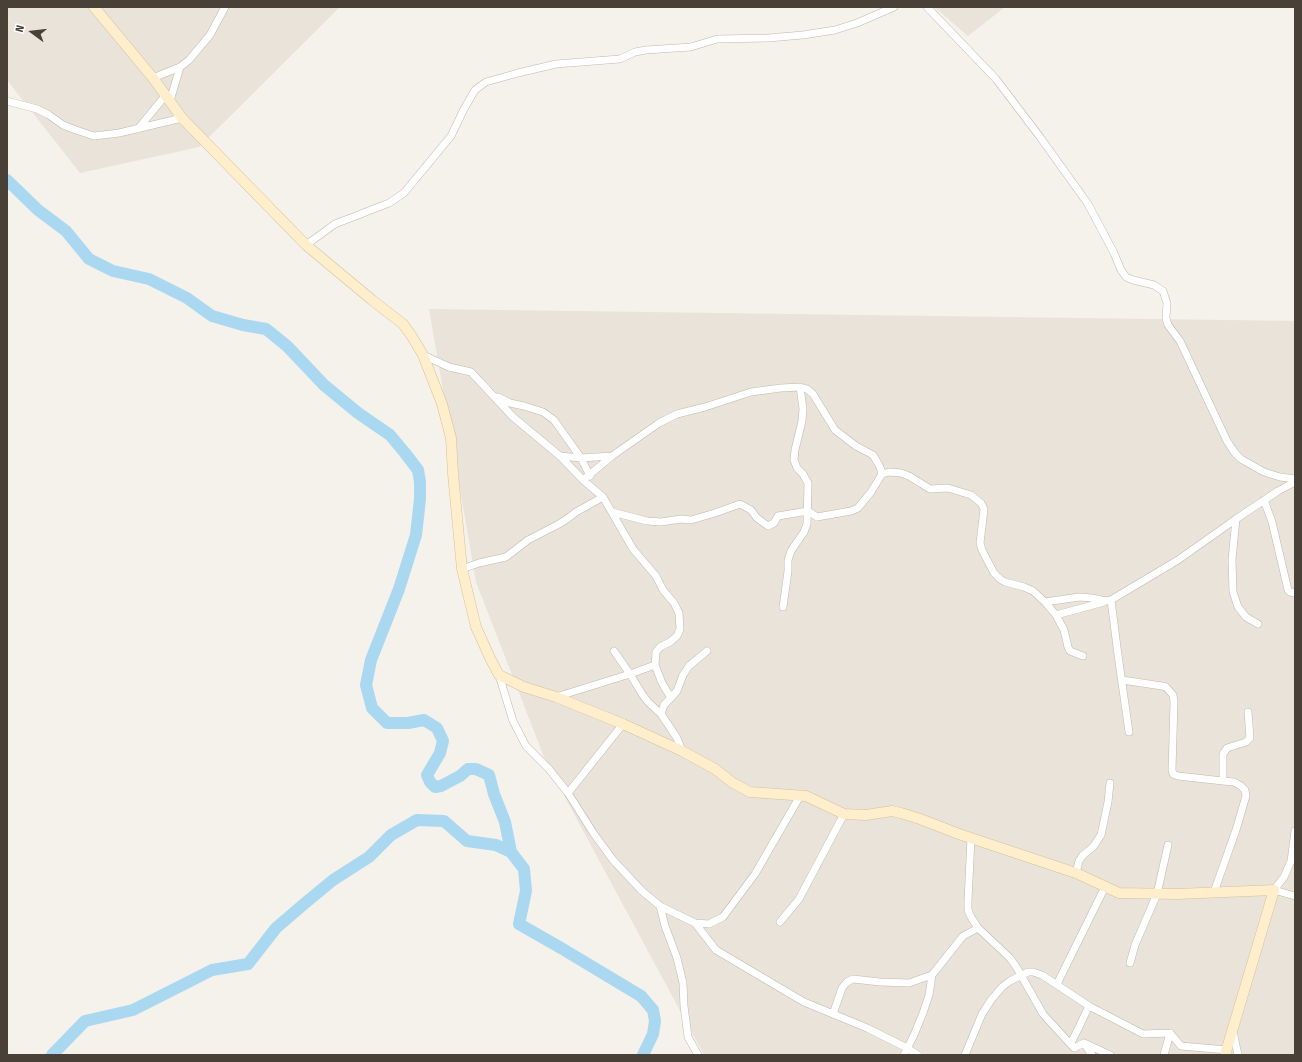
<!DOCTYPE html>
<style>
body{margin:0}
#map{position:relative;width:1302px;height:1062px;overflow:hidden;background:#f5f1eb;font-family:"Fira Sans Condensed",sans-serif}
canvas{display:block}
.frame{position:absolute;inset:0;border:8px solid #494138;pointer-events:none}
.north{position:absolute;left:12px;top:12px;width:40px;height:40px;-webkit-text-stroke:3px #fff;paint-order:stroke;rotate:285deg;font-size:11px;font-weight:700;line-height:16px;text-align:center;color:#494138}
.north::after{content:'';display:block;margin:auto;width:14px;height:18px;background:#494138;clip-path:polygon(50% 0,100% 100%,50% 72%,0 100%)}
</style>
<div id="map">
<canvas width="1302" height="1062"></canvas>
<div class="frame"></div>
<div class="north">N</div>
</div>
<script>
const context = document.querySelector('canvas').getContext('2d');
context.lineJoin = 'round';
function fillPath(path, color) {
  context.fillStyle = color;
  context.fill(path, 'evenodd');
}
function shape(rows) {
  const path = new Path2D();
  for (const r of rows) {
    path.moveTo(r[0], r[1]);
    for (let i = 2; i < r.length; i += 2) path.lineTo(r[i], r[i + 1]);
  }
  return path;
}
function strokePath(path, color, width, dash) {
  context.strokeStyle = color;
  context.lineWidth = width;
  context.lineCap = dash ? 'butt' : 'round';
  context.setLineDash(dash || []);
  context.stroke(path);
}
fillPath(shape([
 [7,7,340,7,199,147,80,173,7,80],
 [934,7,1005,7,968,36],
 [429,309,1295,321,1295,1055,704,1055,546,762,476,582]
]), '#e9e3d9');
strokePath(shape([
 [7,180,38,210,66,231,89,259,113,271,149,279,187,298,212,316,243,325,266,329,287,346,324,385,358,413,390,435,405,453,418,470,420,482,420,499,416,535,399,589,371,660,366,685,372,708,387,723,408,723,424,720,437,728,443,741,440,753,427,775,430,782,435,787,441,786,460,776,468,769,476,769,489,775,494,794,505,822,511,852],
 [52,1055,85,1021,133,1010,212,970,248,964,276,928,304,904,333,880,369,857,391,835,417,820,444,821,467,841,496,845,511,852,524,869,526,891,519,924,561,948,641,996,653,1010,655,1021,653,1034,643,1055]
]), '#a9d8f0', 12);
const street = shape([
 [927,7,996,79,1040,137,1088,204,1114,253,1121,270,1126,277,1133,280,1154,285,1163,291,1167,303,1166,318,1168,325,1180,341,1227,441,1235,453,1241,459,1264,472,1280,477,1295,479],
 [153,78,180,67,189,60,210,35,225,7],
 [7,101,37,109,49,115,63,125,76,130,94,136,119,133,182,118],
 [170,101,180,67],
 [138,129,165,96],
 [306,245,335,224,389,203,404,193,451,136,464,109,475,90,486,82,518,73,556,64,620,59,635,52,646,50,691,47,717,39,768,38,803,35,835,30,857,23,894,7],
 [423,355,449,367,471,372,513,417,560,456,583,480,603,497,633,549,656,576,663,590,674,603,679,613,680,629,677,636,670,642,660,647,656,652,655,665,662,683,671,698],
 [498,397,510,403,524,406,543,412,554,420,581,458,590,476],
 [560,456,581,458,612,456],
 [583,480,612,456,659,423,677,414,705,407,751,392,781,388,800,387,807,389,813,394,835,430,856,446,873,455,880,467,882,474,889,472,901,473,909,476,930,489,948,488,971,495,981,503,984,509,980,543,982,550,994,573,1000,579,1005,582,1024,587,1033,591,1045,602,1079,597,1092,598,1106,601,1111,600,1178,560,1236,519,1278,491,1295,482],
 [1264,500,1272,522,1288,590,1290,592,1295,593],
 [612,512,647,521,661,522,681,519,691,520,715,513,740,504,751,510,757,518,768,526,774,523,778,516,808,511,817,517,851,511,858,508,871,492,882,474],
 [1236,519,1232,560,1233,592,1238,607,1246,617,1258,624],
 [462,569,479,563,506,557,528,540,559,524,567,519,576,512,603,497],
 [1111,600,1118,655,1129,732],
 [1045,602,1056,615,1104,602],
 [783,607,788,571,788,560,791,551,804,532,807,524,808,483,803,474,797,468,794,460,795,450,802,421,803,409,800,387],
 [1056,615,1064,630,1068,647,1070,651,1083,656],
 [614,651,630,674,642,694,648,702,661,714],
 [499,675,513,721,526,746,549,769,568,793,594,834,613,860,642,891,660,906,695,923,716,950,792,995,804,1002,867,1028,907,1048,918,1055],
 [1122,680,1162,686,1166,687,1173,695,1174,702,1172,770,1173,774,1178,776,1223,781],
 [556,697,630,674,655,665],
 [682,751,677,738,661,714,664,705,677,691,683,675,689,666,707,651],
 [568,793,623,724],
 [1295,831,1291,861,1284,877,1274,890,1295,896],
 [971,838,968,901,968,910,971,917,978,928,1010,958,1017,968,1043,1014,1074,1048,1084,1043,1092,1055],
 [1076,873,1079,861,1083,855,1093,847,1101,835,1108,802,1110,783],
 [1214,892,1236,830,1246,796,1245,790,1241,786,1234,782,1223,781,1223,754,1227,748,1246,742,1250,738,1248,712],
 [660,906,665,926,677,958,683,983,684,1006,688,1037,698,1055],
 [780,922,799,899,844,814],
 [695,923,709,924,723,917,755,874,800,796],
 [1130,963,1135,945,1157,894,1168,845],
 [1057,984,1105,887],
 [833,1014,842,988,847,982,853,979,880,982,909,983,932,975,963,936,978,928],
 [1233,1031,1238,1055],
 [1071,1043,1079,1027,1089,1006],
 [1084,1043,1110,1055],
 [904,1055,914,1035,923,1013,929,995,932,975],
 [965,1055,982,1014,991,1000,1002,987,1010,981,1028,972,1033,972,1042,975,1089,1006,1143,1034,1170,1033,1181,1046,1227,1050],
 [1164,1055,1170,1033]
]);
const secondary = shape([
 [94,7,153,78,182,118,306,245,372,300,403,324,411,335,423,355,442,404,451,438,453,474,462,569,476,627,490,658,499,675,524,687,556,697,623,724,682,751,715,769,733,783,750,792,806,796,844,814,866,815,892,811,901,813,920,819,959,834,1076,873,1119,893,1177,894,1274,890,1225,1055]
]);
strokePath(street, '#c1b8ad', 8);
strokePath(secondary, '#d4c19b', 11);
strokePath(street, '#fff', 7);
strokePath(secondary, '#feeecc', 10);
</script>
